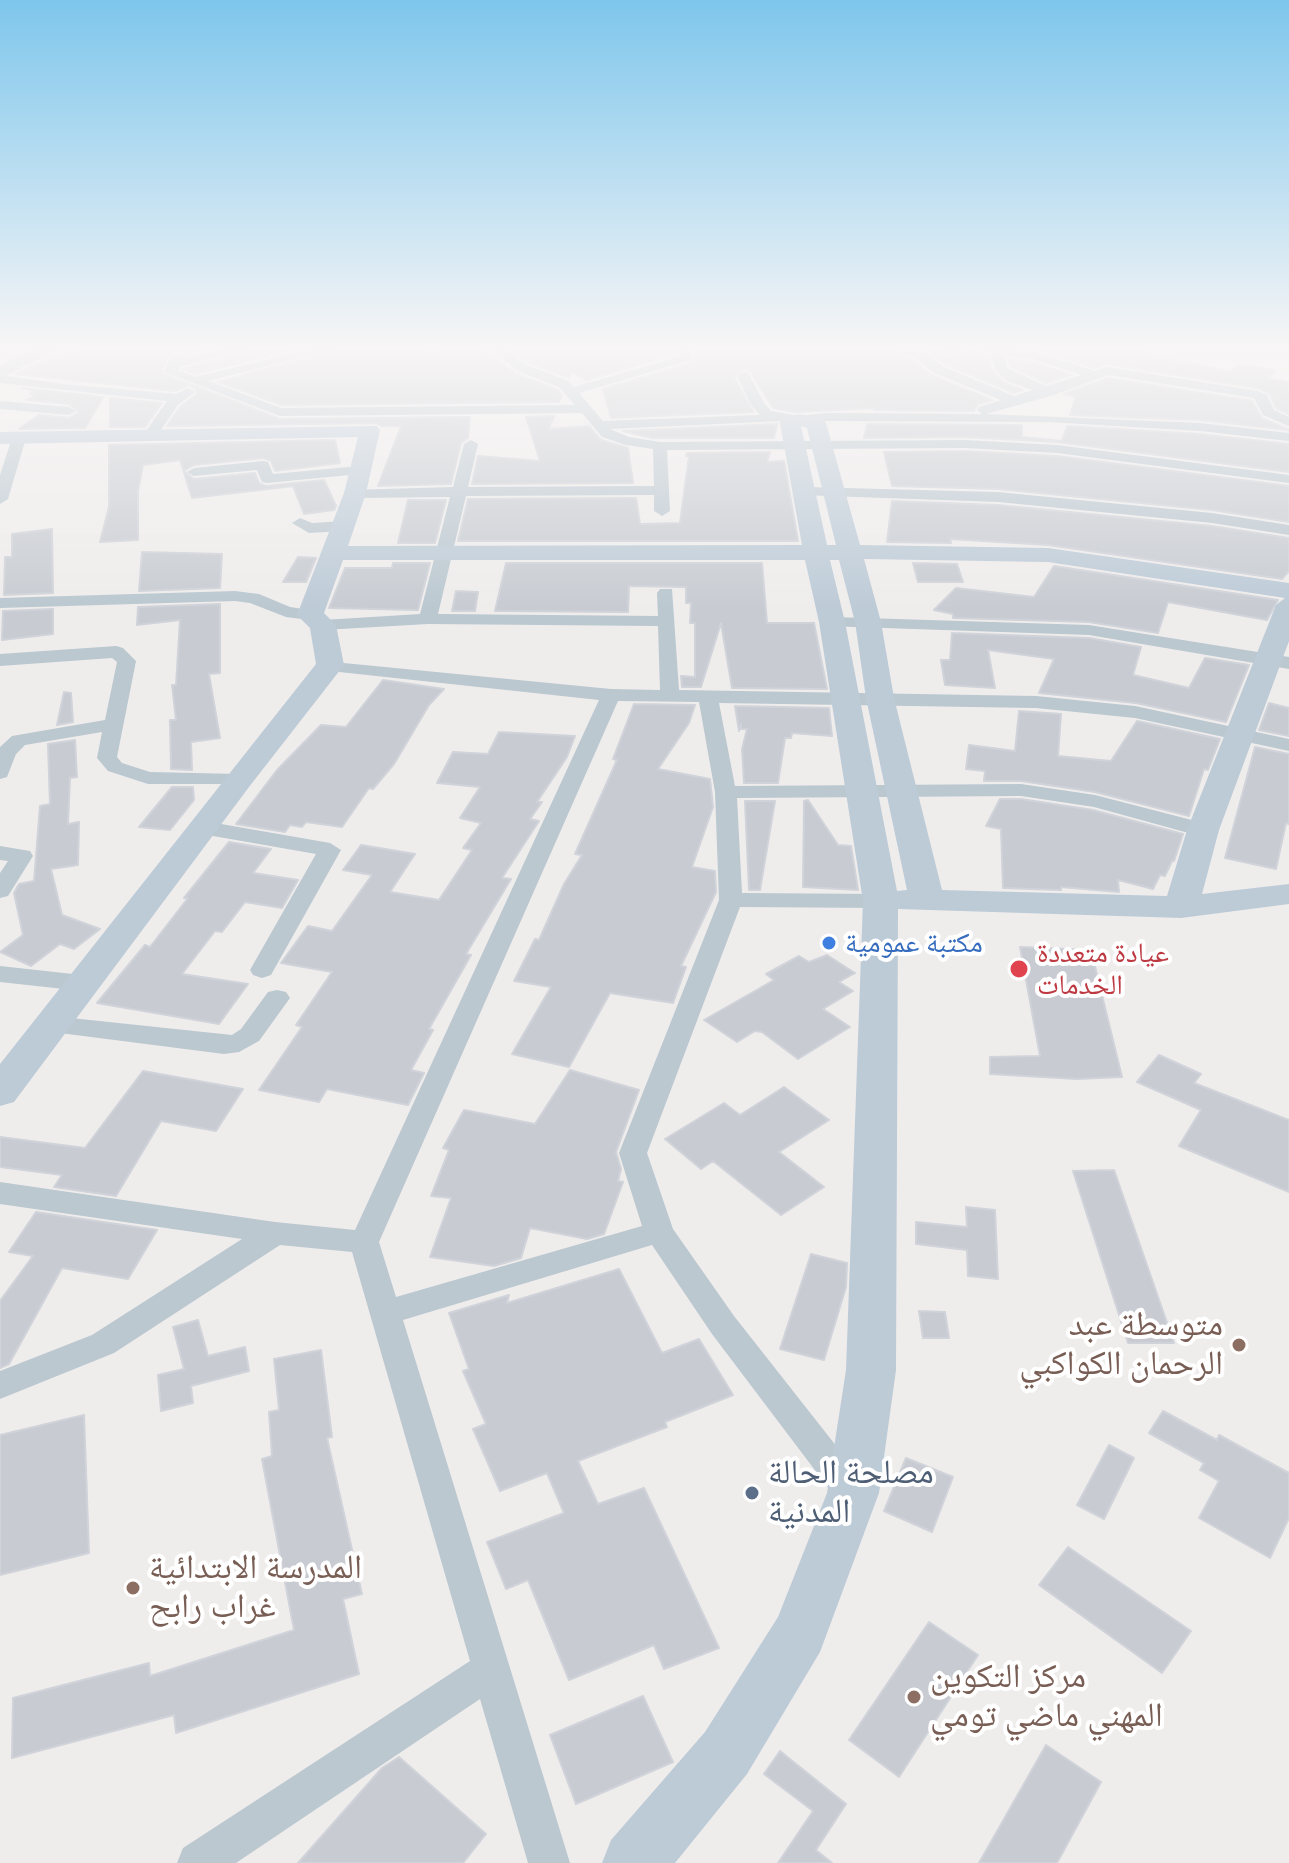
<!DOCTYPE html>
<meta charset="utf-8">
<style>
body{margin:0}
canvas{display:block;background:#efecec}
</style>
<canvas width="1289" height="1863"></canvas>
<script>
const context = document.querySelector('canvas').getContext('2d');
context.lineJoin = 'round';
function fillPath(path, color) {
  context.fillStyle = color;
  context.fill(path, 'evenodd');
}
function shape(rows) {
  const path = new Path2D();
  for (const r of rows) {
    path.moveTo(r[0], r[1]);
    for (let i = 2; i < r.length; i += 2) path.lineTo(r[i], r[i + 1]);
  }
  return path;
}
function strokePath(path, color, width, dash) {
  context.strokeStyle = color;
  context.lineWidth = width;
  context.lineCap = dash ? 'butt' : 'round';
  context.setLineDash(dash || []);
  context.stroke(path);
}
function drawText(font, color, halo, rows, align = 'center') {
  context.font = font + ' "Public Sans","Noto Naskh Arabic",sans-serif';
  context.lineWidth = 8;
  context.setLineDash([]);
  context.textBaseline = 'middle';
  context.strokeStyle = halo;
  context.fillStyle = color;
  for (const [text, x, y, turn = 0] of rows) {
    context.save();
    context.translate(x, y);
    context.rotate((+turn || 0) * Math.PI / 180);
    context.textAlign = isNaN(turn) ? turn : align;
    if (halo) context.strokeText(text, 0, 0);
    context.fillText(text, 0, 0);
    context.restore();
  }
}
const building = shape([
 [90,348,211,348,188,354,176,352,166,360,161,373,280,419,470,417,468,438,461,443,451,484,378,486,401,426,381,426,377,423,167,426,180,407,197,394,196,389,189,385,175,391,16,374,33,365,90,348],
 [253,348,301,348,195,374,183,369,253,348],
 [341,348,418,348,432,354,447,349,480,348,517,374,557,390,562,395,559,402,282,405,218,382,341,348],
 [528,348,677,348,678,353,587,380,572,372,569,378,527,362,512,351,528,348],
 [696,348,888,348,912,360,933,376,992,400,978,404,974,411,874,410,875,408,795,412,773,408,751,372,744,369,734,377,753,412,611,418,603,389,692,363,696,348],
 [923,348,942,348,943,356,948,358,972,350,988,355,993,372,1005,383,1022,390,1014,393,945,364,923,348],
 [1029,348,1144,348,1142,354,1231,372,1238,365,1275,370,1268,379,1289,382,1289,414,1276,408,1270,394,1258,388,1107,364,1095,368,1029,348],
 [1008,359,1032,362,1072,375,1046,383,1010,366,1008,359],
 [1108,378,1252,401,1262,418,1289,430,1200,420,1070,415,1076,397,1064,394,1108,378],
 [22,388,103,397,85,428,19,429,39,415,69,418,79,412,69,404,27,400,36,395,30,394,36,391,22,388],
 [110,398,162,403,145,427,110,427,110,398],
 [554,416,549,429,589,426,601,440,628,448,633,483,472,484,478,456,540,461,526,417,554,416],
 [777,424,774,438,652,438,623,431,777,424],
 [867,424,1022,425,1022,437,1062,441,1067,426,1200,434,1289,444,1289,472,1057,442,965,437,864,438,867,424],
 [335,440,340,463,275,471,271,461,263,458,194,465,184,471,194,479,255,473,259,483,266,486,324,480,336,506,334,510,304,514,293,486,192,498,180,460,143,465,138,491,138,540,100,542,109,507,109,445,335,440],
 [965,451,1057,456,1289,486,1289,522,1212,510,998,489,892,486,884,452,965,451],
 [770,452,767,462,784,461,798,541,458,541,468,499,636,498,640,524,680,523,689,456,686,456,687,453,770,452],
 [408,500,446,500,435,543,398,543,408,500],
 [892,501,998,505,1212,526,1289,538,1289,571,1282,579,1048,545,950,539,951,543,887,542,892,501],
 [52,529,53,593,4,595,5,557,12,557,12,534,52,529],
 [142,552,222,554,220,588,139,591,142,552],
 [298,557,316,558,306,582,283,582,298,557],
 [393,563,430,563,418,610,329,608,345,568,392,568,393,563],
 [506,563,762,563,767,623,814,623,827,689,732,688,721,623,701,687,682,687,681,676,695,677,695,623,690,623,691,603,686,603,686,587,629,586,628,612,495,611,506,563],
 [913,563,957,564,963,582,918,582,913,563],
 [1054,566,1278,600,1267,620,1168,602,1158,633,1089,622,953,618,953,614,934,610,956,588,1034,597,1054,566],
 [456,591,478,592,475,611,452,611,456,591],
 [220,604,220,673,209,674,220,738,191,742,192,770,171,769,170,720,176,720,172,685,176,685,180,620,137,625,138,607,220,604],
 [53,609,53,634,2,640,3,611,53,609],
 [952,633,1089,638,1141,647,1133,675,1189,688,1205,658,1249,665,1226,722,1136,703,1039,693,1054,659,988,650,995,688,945,685,941,660,950,660,952,633],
 [383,680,444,689,429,705,394,764,373,789,369,788,342,827,306,822,302,827,290,825,285,832,236,824,277,770,321,725,346,727,383,680],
 [64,692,71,693,73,722,57,725,64,692],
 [1269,703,1289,708,1289,736,1259,730,1269,703],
 [634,704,695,705,689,723,658,769,710,779,713,807,692,867,715,871,716,892,681,966,686,967,673,1003,610,993,569,1067,512,1054,551,987,514,981,535,939,539,940,564,884,582,855,575,854,617,760,613,759,634,704],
 [735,706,829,708,832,736,792,733,791,738,785,738,778,783,744,783,742,749,747,729,741,729,741,724,739,731,735,706],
 [1019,711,1061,714,1058,756,1111,761,1137,721,1220,739,1208,770,1204,769,1189,816,1095,792,1021,781,984,781,985,771,966,769,969,745,1015,751,1019,711],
 [499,732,575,736,567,757,537,802,542,802,530,819,539,821,502,878,511,879,466,954,471,955,429,1029,433,1030,411,1070,424,1073,408,1105,327,1089,319,1102,259,1090,302,1027,296,1025,332,972,281,963,308,926,332,931,372,875,343,870,361,845,415,854,390,892,439,900,472,850,463,848,481,823,460,818,480,787,437,783,453,752,488,754,499,732],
 [75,740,77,777,70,778,68,824,79,822,78,865,51,869,62,915,100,929,74,949,60,944,31,966,0,952,23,935,14,893,19,884,34,881,40,806,50,804,48,744,75,740],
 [1255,747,1289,754,1289,824,1286,823,1276,869,1225,858,1255,747],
 [172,787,193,787,194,800,170,830,139,827,172,787],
 [1000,799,1021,799,1093,810,1183,834,1174,861,1172,861,1165,876,1160,875,1153,889,1118,880,1119,892,1061,887,1061,890,1003,888,1001,829,986,826,1000,799],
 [808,800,838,845,851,846,858,890,803,887,804,801,808,800],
 [745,801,775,801,760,890,749,890,745,801],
 [229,842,271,849,253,873,298,880,282,908,245,902,222,932,215,931,182,974,248,984,219,1024,97,1003,145,945,150,947,188,898,184,898,229,842],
 [1020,947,1091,950,1122,1077,1077,1079,990,1074,990,1057,1040,1056,1020,947],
 [827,955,855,973,839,982,853,991,823,1009,850,1027,798,1059,762,1032,755,1031,737,1042,704,1020,774,980,766,974,799,956,809,962,827,955],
 [1159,1055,1201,1074,1194,1083,1289,1120,1289,1192,1179,1146,1201,1110,1137,1082,1159,1055],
 [570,1070,639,1090,616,1152,621,1169,618,1181,623,1182,604,1234,587,1239,530,1228,521,1258,494,1266,430,1257,451,1198,431,1196,449,1150,443,1148,464,1110,535,1124,570,1070],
 [143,1071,243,1089,216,1131,161,1121,116,1196,54,1187,62,1175,0,1167,0,1137,85,1148,143,1071],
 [784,1087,829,1120,779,1152,824,1187,781,1215,713,1161,701,1169,665,1139,724,1103,740,1115,784,1087],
 [1114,1170,1174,1343,1128,1343,1073,1171,1114,1170],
 [966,1207,995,1210,998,1279,968,1276,967,1250,916,1244,916,1222,967,1227,966,1207],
 [36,1212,157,1230,128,1279,62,1268,9,1364,0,1368,0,1301,33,1256,9,1252,36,1212],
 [811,1254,847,1263,846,1287,824,1360,780,1349,811,1254],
 [619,1269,662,1353,699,1339,733,1395,665,1422,667,1427,578,1461,598,1504,644,1488,719,1648,664,1669,654,1645,569,1680,528,1580,506,1589,487,1542,564,1513,547,1473,500,1491,473,1429,486,1424,463,1371,469,1369,449,1313,509,1295,507,1303,619,1269],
 [919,1311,945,1312,949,1338,923,1338,919,1311],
 [198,1320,208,1356,245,1347,249,1371,191,1386,193,1403,161,1411,158,1375,184,1369,173,1327,198,1320],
 [321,1350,332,1437,327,1438,362,1594,343,1599,359,1674,176,1733,174,1715,12,1758,13,1698,149,1663,150,1676,294,1630,262,1459,272,1456,269,1412,279,1410,274,1359,321,1350],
 [1163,1411,1217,1440,1219,1435,1289,1473,1289,1518,1270,1558,1199,1518,1219,1481,1200,1470,1204,1463,1149,1433,1163,1411],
 [84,1415,89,1553,0,1575,0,1435,84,1415],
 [1109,1445,1134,1458,1104,1519,1077,1505,1109,1445],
 [906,1458,953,1477,932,1532,884,1511,906,1458],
 [1068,1547,1191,1631,1162,1673,1039,1585,1068,1547],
 [929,1622,978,1655,899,1777,849,1740,929,1622],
 [643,1696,673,1762,576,1804,550,1735,643,1696],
 [1046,1745,1101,1782,1057,1863,979,1863,1046,1745],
 [780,1751,846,1804,816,1850,832,1863,778,1863,813,1811,764,1774,780,1751],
 [399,1757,486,1834,463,1863,298,1863,382,1768,399,1757]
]);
fillPath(building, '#c8ccd2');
strokePath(building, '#d0d3d9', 2);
fillPath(shape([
 [226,348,250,348,182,366,178,370,195,377,315,348,338,348,208,381,281,408,575,405,559,387,518,371,489,348,503,348,526,365,569,381,574,387,665,361,682,355,680,348,693,348,691,360,579,393,603,421,760,415,751,405,737,376,743,372,748,373,764,403,771,411,799,416,826,413,982,414,977,410,979,407,1001,400,934,373,914,357,891,348,922,351,944,367,1014,396,1033,390,1007,381,995,370,991,353,973,348,1008,348,1039,353,1095,371,1107,367,1258,391,1267,395,1274,410,1289,417,1289,426,1263,415,1254,398,1108,375,1054,395,986,414,1200,423,1289,433,1289,441,1200,431,1048,422,826,421,799,424,782,421,610,429,629,437,660,442,965,440,1057,445,1289,475,1289,483,1057,453,965,448,667,450,670,511,662,516,654,511,654,495,466,496,438,614,658,616,657,593,660,589,672,589,679,690,1036,696,1135,706,1289,739,1289,751,1135,718,1036,708,719,703,735,786,1021,784,1095,795,1211,825,1214,830,1203,837,1094,807,1021,796,737,798,742,893,881,894,889,896,893,901,889,906,881,908,740,907,647,1153,673,1229,734,1316,863,1480,869,1491,863,1502,851,1507,839,1502,712,1334,652,1245,403,1320,570,1863,528,1863,480,1699,236,1863,177,1863,183,1848,470,1661,352,1252,280,1245,114,1353,0,1399,0,1371,92,1335,242,1239,0,1204,0,1182,275,1222,355,1230,599,700,330,671,321,665,323,661,611,689,660,690,658,626,428,624,323,630,314,625,323,620,420,614,450,497,355,498,350,496,350,490,453,487,464,444,471,440,478,444,468,487,654,486,653,449,626,445,602,437,582,413,280,416,164,372,169,361,178,354,188,357,226,348],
 [1004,355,1033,359,1082,375,1046,386,1007,368,1004,355],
 [618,701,699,702,715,792,719,900,619,1153,642,1226,396,1297,379,1242,618,701],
 [945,348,970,348,949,355,945,354,945,348],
 [0,375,62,384,176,394,188,388,195,392,178,405,156,437,151,438,144,434,167,401,0,383,0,375],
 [0,401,69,407,76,411,69,415,0,409,0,401],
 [19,434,26,438,8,499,0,504,0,475,12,438,19,434],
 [263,461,268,462,273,474,360,466,367,470,360,474,267,483,262,482,257,470,194,476,187,472,194,468,263,461],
 [805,487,998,492,1212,513,1289,525,1289,535,1212,523,998,502,800,495,800,489,805,487],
 [300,518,312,523,344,521,352,526,344,531,309,533,292,523,300,518],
 [235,591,259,594,290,607,316,611,319,615,310,620,286,617,250,603,235,601,0,608,0,598,235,591],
 [832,617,1089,625,1289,657,1289,669,1089,635,826,626,823,622,826,618,832,617],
 [116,646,123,648,136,661,117,757,122,763,150,772,238,774,245,776,248,780,245,784,148,784,108,771,97,758,102,732,25,745,16,754,7,777,0,779,0,747,12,736,105,720,117,662,112,658,0,666,0,654,116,646],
 [204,821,330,843,341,850,271,975,262,978,253,975,250,970,316,854,196,833,193,828,204,821],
 [0,846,30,851,33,856,8,896,0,898,0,873,8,861,0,860,0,846],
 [0,966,82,975,91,977,95,983,91,989,82,991,0,982,0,966],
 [277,990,286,992,290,998,259,1041,239,1052,224,1054,52,1032,43,1030,39,1024,43,1018,52,1016,232,1035,241,1029,268,992,277,990]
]), '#bbc8d0');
fillPath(shape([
 [35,348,59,348,0,379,0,366,35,348],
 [799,414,823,419,826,423,860,545,1048,548,1289,583,1289,641,1219,830,1202,894,1289,884,1289,904,1181,918,898,909,896,1370,879,1493,820,1652,747,1774,675,1863,602,1863,611,1840,705,1732,778,1617,827,1493,846,1370,863,901,819,622,805,560,343,560,324,613,336,625,344,665,249,787,14,1102,0,1106,0,1064,316,664,310,628,297,615,344,493,358,437,0,444,0,432,377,426,380,430,366,493,348,546,802,545,780,423,783,419,799,414],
 [801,426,807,428,836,545,827,545,801,426],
 [864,559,1048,562,1285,598,1276,605,1187,830,1167,896,942,890,894,698,881,622,864,559],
 [830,560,839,560,855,622,866,698,907,890,897,891,845,622,830,560]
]), '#bdcbd7');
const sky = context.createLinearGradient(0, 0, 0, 609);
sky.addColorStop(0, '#7ec6ec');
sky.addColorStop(0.57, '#f8f6f6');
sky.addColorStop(1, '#f8f6f600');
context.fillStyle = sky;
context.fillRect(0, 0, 1289, 609);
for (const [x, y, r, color] of [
 [829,943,8,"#3f7fe0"],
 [1019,969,10,"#e0444e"],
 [1239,1345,8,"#8d6e63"],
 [752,1493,8,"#5c6f8a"],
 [133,1588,8,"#8d6e63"],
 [914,1697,8,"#8d6e63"]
]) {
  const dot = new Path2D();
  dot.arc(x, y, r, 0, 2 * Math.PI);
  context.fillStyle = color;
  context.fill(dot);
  strokePath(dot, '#fff', 3);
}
drawText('28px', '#366cbe', '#fff', [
 ["مكتبة عمومية",845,943]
], 'left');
drawText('28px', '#be3a42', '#fff', [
 ["عيادة متعددة",1037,953],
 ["الخدمات",1037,985]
], 'left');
drawText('34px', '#785e54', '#fff', [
 ["متوسطة عبد",1223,1325,"right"],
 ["الرحمان الكواكبي",1223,1364,"right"],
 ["المدرسة الابتدائية",149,1568],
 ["غراب رابح",149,1607],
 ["مركز التكوين",930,1677],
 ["المهني ماضي تومي",930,1716]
], 'left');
drawText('34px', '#4e5e75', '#fff', [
 ["مصلحة الحالة",768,1473],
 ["المدنية",768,1512]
], 'left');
</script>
